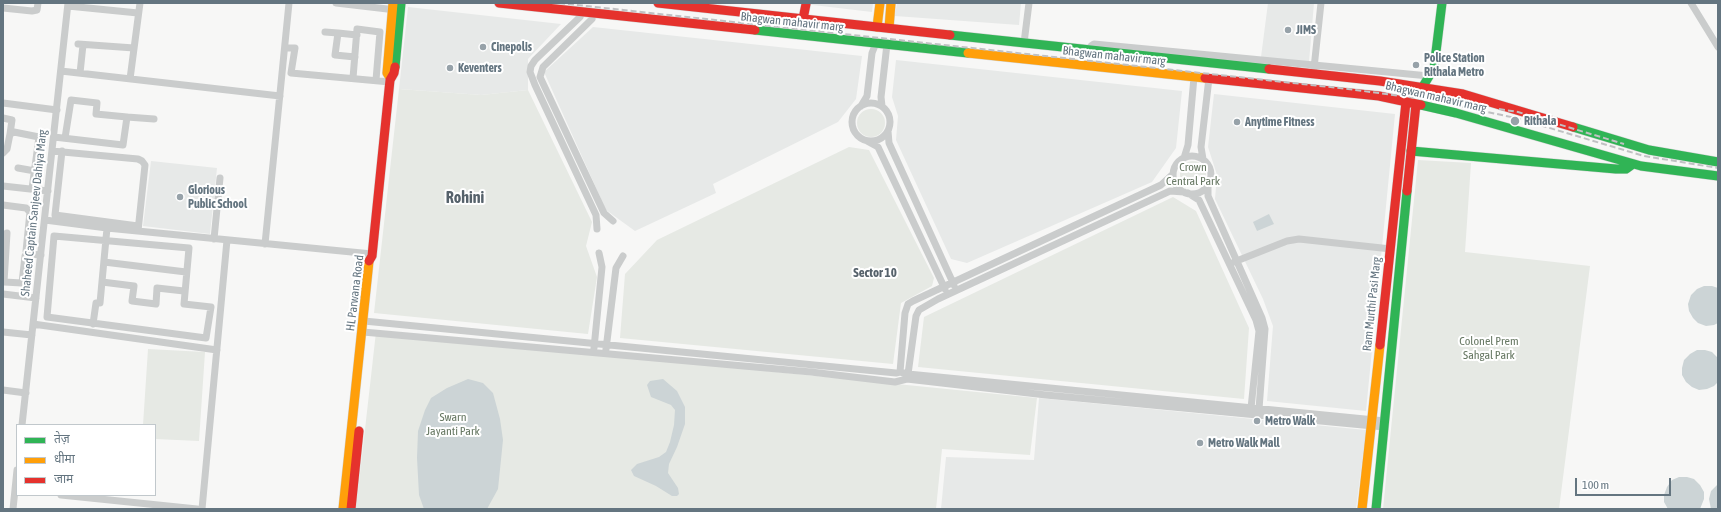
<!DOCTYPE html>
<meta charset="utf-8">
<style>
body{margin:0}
#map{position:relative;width:1721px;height:512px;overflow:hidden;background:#f7f7f6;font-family:"Asap Condensed","Noto Sans Devanagari",sans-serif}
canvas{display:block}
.frame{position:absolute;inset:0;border:4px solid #647580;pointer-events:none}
.legend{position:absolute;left:16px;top:424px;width:140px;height:72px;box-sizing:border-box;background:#fff;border:1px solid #c1c8cc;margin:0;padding:5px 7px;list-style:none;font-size:12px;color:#647580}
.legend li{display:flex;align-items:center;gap:8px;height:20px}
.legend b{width:20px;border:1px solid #c1c8cc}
.scale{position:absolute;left:1575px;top:478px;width:96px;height:18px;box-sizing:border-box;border:2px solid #647580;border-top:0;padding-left:5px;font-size:12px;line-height:14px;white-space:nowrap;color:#647580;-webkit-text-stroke:3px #fff;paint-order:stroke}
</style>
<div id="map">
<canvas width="1721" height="512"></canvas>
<div class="frame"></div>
<ul class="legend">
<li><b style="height:5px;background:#30b455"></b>तेज़</li>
<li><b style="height:5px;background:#ff9f0a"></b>धीमा</li>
<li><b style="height:5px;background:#e5322d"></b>जाम</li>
</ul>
<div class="scale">100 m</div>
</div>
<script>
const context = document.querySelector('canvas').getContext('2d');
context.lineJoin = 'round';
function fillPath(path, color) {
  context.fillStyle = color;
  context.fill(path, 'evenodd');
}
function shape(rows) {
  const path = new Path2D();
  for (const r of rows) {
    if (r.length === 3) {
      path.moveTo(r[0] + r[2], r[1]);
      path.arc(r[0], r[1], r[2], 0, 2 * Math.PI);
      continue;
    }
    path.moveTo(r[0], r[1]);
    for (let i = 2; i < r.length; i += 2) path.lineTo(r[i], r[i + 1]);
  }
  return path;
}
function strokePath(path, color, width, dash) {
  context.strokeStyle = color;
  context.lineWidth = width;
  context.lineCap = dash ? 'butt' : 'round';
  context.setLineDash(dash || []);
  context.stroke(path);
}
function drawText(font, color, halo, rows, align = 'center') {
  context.font = font + ' "Asap Condensed",sans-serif';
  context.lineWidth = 4;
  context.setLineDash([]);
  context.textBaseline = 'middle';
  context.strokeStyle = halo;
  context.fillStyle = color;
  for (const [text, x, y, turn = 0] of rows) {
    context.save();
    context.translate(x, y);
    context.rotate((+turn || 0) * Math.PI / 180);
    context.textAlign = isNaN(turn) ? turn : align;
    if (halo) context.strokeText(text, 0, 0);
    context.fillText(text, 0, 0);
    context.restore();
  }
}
fillPath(shape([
 [796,3,873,3,872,12],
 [897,3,1021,3,1019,25,895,16],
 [1268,3,1314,3,1309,62,1261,57],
 [408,7,561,24,528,59,528,90,481,95,399,89],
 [593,27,862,56,856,99,838,122,713,184,716,193,635,231,606,210,544,72],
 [896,60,1182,91,1176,148,1152,182,967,263,951,259,896,140,898,116,892,97],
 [1214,94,1395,114,1366,411,1267,401,1273,326,1263,299,1215,199,1217,175,1208,147],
 [151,161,217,168,210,234,143,226],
 [1039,398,1366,430,1356,509,941,509,946,457,1034,460]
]), '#e7e9e8');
fillPath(shape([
 [399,89,481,95,528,90,592,222,586,246,597,277,588,334,374,313],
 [871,123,14],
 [849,147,869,150,934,278,932,286,901,303,893,364,620,338,625,274,657,240],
 [1418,160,1471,163,1465,252,1590,266,1559,509,1383,509],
 [1193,174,13],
 [1173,197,1196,211,1249,328,1244,399,918,367,924,317],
 [376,332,1037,398,1030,455,942,449,936,509,356,509],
 [148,349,205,352,199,441,155,439,155,425,143,425]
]), '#e6e9e4');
fillPath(shape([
 [1269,214,1274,224,1257,231,1253,222],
 [1704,286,1712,286,1718,288,1718,323,1714,325,1706,326,1698,323,1693,318,1689,311,1688,304,1691,295,1697,289],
 [1697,350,1705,350,1712,352,1718,358,1718,382,1714,386,1707,389,1699,390,1692,387,1686,382,1682,375,1682,368,1684,360,1690,354],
 [468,379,483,383,493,393,500,419,503,440,498,489,487,509,424,509,419,495,417,458,418,431,425,410,431,398,447,388],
 [663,379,677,391,685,407,685,424,677,447,669,464,668,473,678,488,679,494,677,496,672,496,656,486,634,476,631,470,637,464,659,457,666,452,670,442,674,425,675,410,671,405,651,397,647,385,650,381],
 [1679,477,1687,477,1694,479,1700,485,1704,492,1704,499,1700,509,1668,509,1664,502,1664,495,1667,487,1672,480],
 [1718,484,1718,509,1711,509,1709,499,1711,491]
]), '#ccd4d6');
const fast = shape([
 [755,30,968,53],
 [950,35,1269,69],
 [395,67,401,3],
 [1422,88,1434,68,1442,3],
 [1421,105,1456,113,1641,166,1718,176],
 [1573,127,1649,150,1718,162],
 [1411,151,1616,169,1626,169,1633,164],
 [1376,509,1407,191]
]);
const slow = shape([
 [877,27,880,3],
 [889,28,891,3],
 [968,53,1205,78],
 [389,76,387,73,393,3],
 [343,509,369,261],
 [1362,509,1380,345]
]);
const jam = shape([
 [499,3,755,30],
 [658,3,950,35],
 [803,19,806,4],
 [1269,69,1380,81,1463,94,1573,127],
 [1205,78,1379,96,1421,105],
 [1407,191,1416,104],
 [369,261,372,256,390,80,394,73,395,67],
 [1380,345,1406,102],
 [351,509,359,431]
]);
strokePath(fast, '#d3d4d4', 10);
strokePath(slow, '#d3d4d4', 10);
strokePath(jam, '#d3d4d4', 10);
strokePath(shape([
 [336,3,396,10],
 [1691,3,1718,47],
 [68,6,138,13],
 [3,8,32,11,37,10,38,3],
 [580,17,535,60,531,66,530,72,535,85,596,215,597,229],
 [592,19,543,67,540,77,604,213,613,221],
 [325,32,338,33,335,55,355,57],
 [338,33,357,35],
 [1024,43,1029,3],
 [78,44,134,48],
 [285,48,295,48,291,73,390,82],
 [1091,50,1091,46,1094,44,1429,76],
 [1314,68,1321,3],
 [61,71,280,96],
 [80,73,83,45],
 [353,78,357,29,380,32,376,80],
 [130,79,140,3],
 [871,122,19],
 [3,103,57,110],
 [861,106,867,96,872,53,876,43],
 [882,106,881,97,887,44],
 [127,117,154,119],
 [3,118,12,120,10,134],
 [888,131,889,143,954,285],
 [54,137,123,145,127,117,96,114,97,103,71,100,65,138],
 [867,141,878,147,945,289],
 [52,151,138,159,142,161,145,165,138,231],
 [62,151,55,215,138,226],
 [3,153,7,149,10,134,14,132,39,137,32,189],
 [1192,175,19],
 [1184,158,1188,145,1194,77],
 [1203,159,1201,147,1209,78],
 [18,168,35,171],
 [3,186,48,191],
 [1208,186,1208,196,1262,318,1265,329,1259,409],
 [1188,193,1199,200,1256,320,1259,331,1251,408],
 [3,205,26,208,30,212,26,251,29,254],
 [45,220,107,228,372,254],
 [7,233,4,282,22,283,25,256,29,254,41,255],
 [54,236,189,248,184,304,211,307,206,338,47,317,54,236],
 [214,239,220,178],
 [265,244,289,3],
 [104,262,186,272],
 [1234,262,1287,241,1299,239,1391,249],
 [102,282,134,286,132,301,156,304,157,288,184,291],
 [3,294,36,298],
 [364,321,896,373,900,372,908,374,1385,421],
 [33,324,217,350],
 [93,324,96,303,100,303,107,228],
 [3,332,32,335],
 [363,332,811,372,895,382,907,379,1046,395,1384,427],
 [594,348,602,267,599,253],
 [606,349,616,268,623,256],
 [900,372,905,313,908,304,913,301,1161,185,1173,174],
 [905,377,908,374,916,316,919,310,938,299,1170,191,1184,192],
 [3,390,26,393],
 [22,425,68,3],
 [61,495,197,509],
 [13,509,17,470],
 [202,509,227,240]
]), '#cacccc', 7);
strokePath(fast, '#30b455', 9);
strokePath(slow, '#ff9f0a', 9);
strokePath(jam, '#e5322d', 9);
strokePath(shape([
 [559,3,1348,89,1424,99,1516,118,1644,156,1718,168],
 [1499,109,1518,112,1624,144]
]), '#c0c1c3', 2, [6, 3]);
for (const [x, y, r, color] of [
 [1288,30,4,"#97a2a9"],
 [483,47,4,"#97a2a9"],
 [1416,65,4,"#97a2a9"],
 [450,68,4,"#97a2a9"],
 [1515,121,5,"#97a2a9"],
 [1237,122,4,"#97a2a9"],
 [180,197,4,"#97a2a9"],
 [1257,421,4,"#97a2a9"],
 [1200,443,4,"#97a2a9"]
]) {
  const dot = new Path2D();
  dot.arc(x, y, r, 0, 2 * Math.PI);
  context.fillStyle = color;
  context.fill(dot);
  strokePath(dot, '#fff', 1.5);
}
drawText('12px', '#647580', '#fff', [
 ["Bhagwan mahavir marg",792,22,6],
 ["Bhagwan mahavir marg",1114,56,6],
 ["Bhagwan mahavir marg",1436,97,13],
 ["Shaheed Captain Sanjeev Dahiya Marg",34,213,-84],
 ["HL Parwana Road",355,293,-83],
 ["Ram Murthi Pasi Marg",1372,304,-84]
]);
drawText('bold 12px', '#647580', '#fff', [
 ["JIMS",1296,30],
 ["Cinepolis",491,47],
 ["Police Station",1424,58],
 ["Rithala Metro",1424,72],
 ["Keventers",458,68],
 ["Rithala",1524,121],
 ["Anytime Fitness",1245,122],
 ["Glorious",188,190],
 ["Public School",188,204],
 ["Metro Walk",1265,421],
 ["Metro Walk Mall",1208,443]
], 'left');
drawText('12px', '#677863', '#fff', [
 ["Crown",1193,167],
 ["Central Park",1193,181],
 ["Colonel Prem",1489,341],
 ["Sahgal Park",1489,355],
 ["Swarn",453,417],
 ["Jayanti Park",453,431]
]);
drawText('bold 13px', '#56626b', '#fff', [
 ["Sector 10",875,273]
]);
drawText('bold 16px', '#56626b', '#fff', [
 ["Rohini",465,198]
]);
</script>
